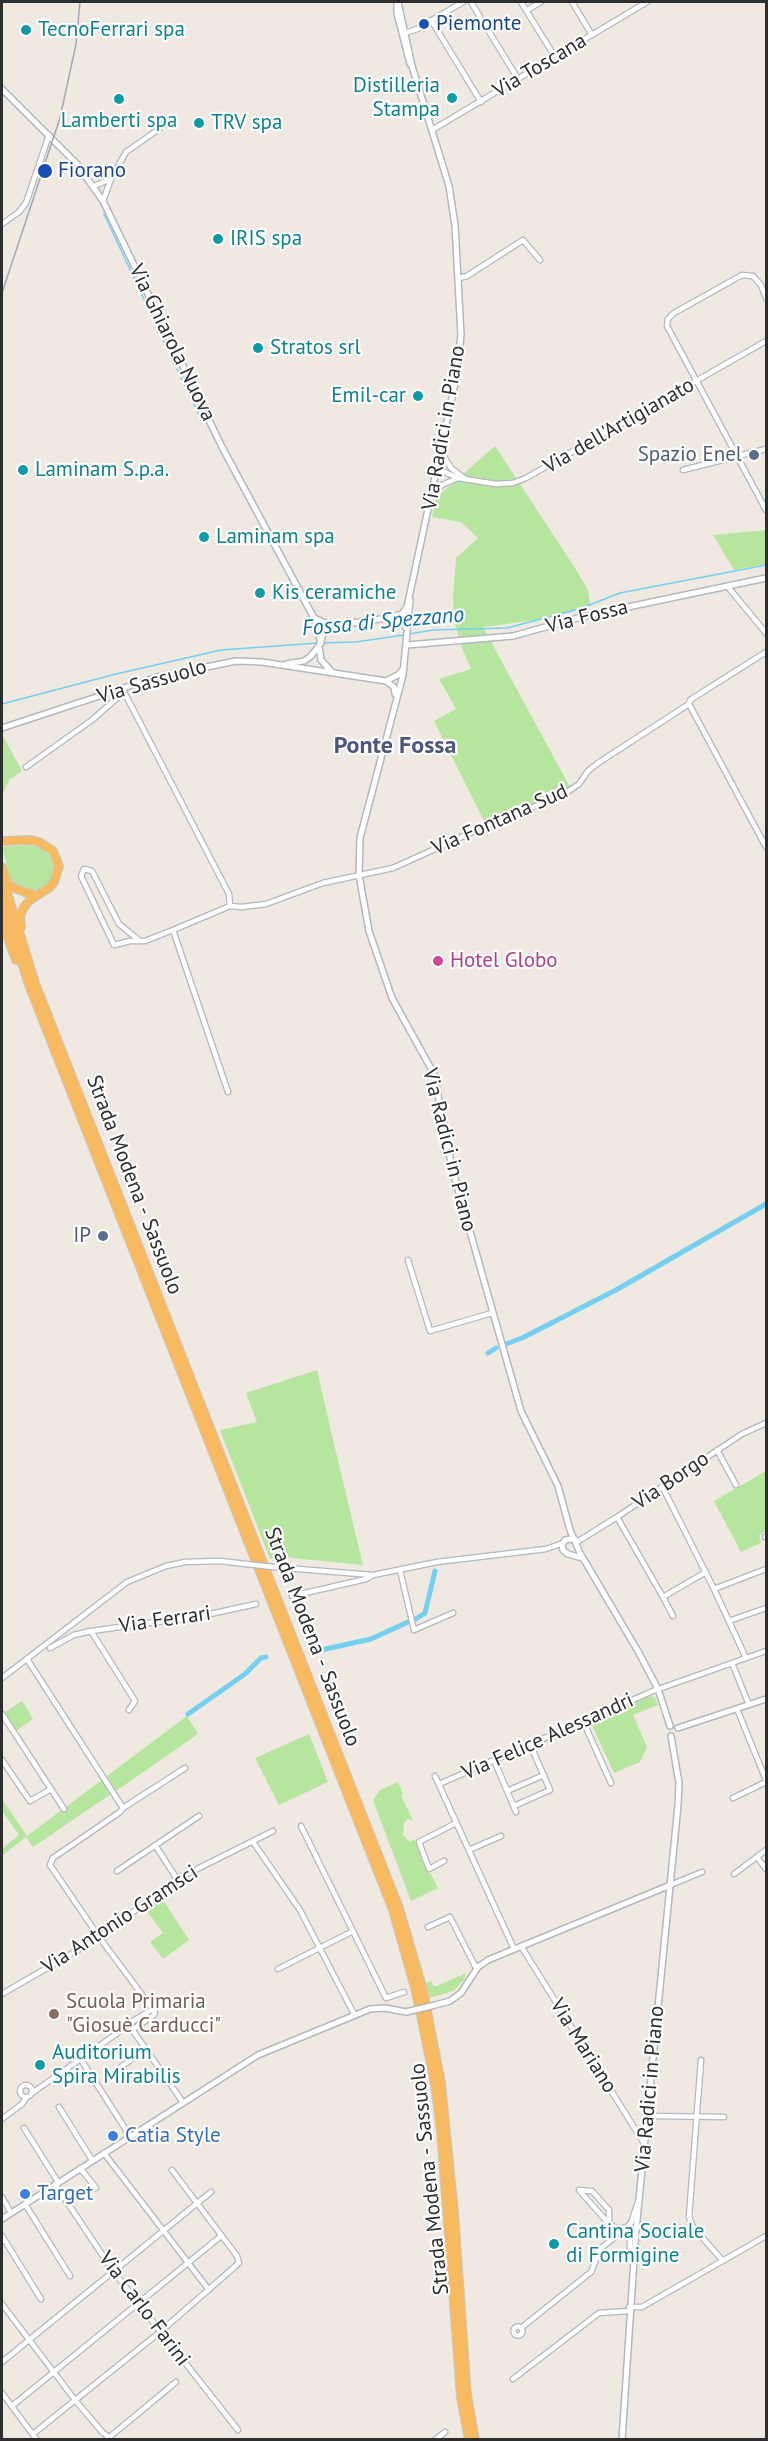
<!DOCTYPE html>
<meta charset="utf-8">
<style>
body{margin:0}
#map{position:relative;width:768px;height:2441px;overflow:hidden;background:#efe9e1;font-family:"PT Sans",sans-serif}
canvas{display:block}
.frame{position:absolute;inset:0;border:3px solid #2e2e2e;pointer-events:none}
</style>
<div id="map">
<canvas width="768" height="2441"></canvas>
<div class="frame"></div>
</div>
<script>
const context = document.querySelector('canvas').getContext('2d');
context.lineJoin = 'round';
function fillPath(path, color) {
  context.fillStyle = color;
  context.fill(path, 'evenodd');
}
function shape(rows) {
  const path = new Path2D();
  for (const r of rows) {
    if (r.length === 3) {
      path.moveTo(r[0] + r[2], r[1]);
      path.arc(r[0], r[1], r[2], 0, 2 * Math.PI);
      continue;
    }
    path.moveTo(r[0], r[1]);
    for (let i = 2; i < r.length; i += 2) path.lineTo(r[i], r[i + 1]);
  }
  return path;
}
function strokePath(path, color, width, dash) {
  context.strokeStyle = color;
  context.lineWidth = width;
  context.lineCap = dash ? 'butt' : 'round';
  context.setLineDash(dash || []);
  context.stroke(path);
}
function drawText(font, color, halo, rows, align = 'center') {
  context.font = font + ' "PT Sans",sans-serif';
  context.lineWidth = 4.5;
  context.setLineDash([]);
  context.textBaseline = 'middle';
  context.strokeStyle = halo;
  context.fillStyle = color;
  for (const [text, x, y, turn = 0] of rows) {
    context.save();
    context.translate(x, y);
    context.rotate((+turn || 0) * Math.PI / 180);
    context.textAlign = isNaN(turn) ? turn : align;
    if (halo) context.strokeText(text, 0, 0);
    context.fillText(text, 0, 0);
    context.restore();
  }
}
fillPath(shape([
 [495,446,577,571,588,590,590,605,536,620,483,627,571,789,560,796,485,823,434,721,456,709,439,679,471,669,462,648,454,620,453,599,456,558,478,538,461,522,432,517,436,498],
 [766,530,766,564,734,570,713,535],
 [2,734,22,771,10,779,2,795],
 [30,845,42,848,51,857,54,868,52,878,46,887,29,892,17,887,11,881,2,847],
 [317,1370,334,1444,363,1565,282,1557,270,1559,220,1430,257,1422,246,1393],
 [766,1471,766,1531,759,1535,761,1543,741,1552,714,1501],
 [651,1696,655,1698,658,1705,633,1715,647,1747,640,1762,614,1773,590,1721],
 [22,1701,33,1719,17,1730,5,1712],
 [187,1716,198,1734,116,1791,107,1776],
 [309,1734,328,1782,279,1805,255,1758],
 [102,1780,111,1794,33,1847,26,1837,2,1856,2,1849,19,1835,2,1811,2,1799,27,1836],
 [398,1782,403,1794,401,1796,413,1820,408,1819,404,1823,403,1835,410,1842,414,1839,429,1874,431,1874,438,1888,411,1901,373,1800,380,1790],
 [160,1895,189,1940,163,1959,150,1942,163,1933,144,1907],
 [466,1973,464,1980,453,1991,430,1998,426,1983,432,1981,433,1986,437,1986]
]), '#b6e59e');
strokePath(shape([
 [104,214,165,344],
 [177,369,200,417],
 [409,634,433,630,507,628,579,609,620,593,766,565],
 [322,643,356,642,404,635],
 [2,704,116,674,221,650,318,643]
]), '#75cff0', 1.5);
strokePath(shape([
 [506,1344,522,1338,616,1290,766,1204],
 [488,1353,496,1348],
 [414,1620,425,1613,435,1571],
 [312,1652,371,1639,408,1622],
 [188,1714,245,1674,261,1658,266,1657]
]), '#75cff0', 5);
const minor = shape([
 [471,2,518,79],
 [521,2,555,57],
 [572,2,592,35],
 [527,10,541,2],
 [431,20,481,102],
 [405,33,417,29,463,2],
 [432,130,647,2],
 [94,186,111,179],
 [103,201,111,179,126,152,159,129,163,123],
 [2,224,19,212,26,203,49,135],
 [459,278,467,276,523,240,540,260],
 [766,298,761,285,753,276,742,275,674,313,668,319,667,326,766,510],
 [441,452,451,468,464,478],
 [438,469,458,478,496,484,513,483,526,478,766,341],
 [683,470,766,449],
 [432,495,442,485,458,478],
 [728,587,766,633],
 [766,652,690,700,689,704,766,847],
 [122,688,229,894,230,906],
 [26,767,92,720,124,692],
 [140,941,119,924,92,871,84,869,81,876,114,945,130,941,145,941,173,930],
 [228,1092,173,930,230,906,242,907,266,904,323,883,393,868,488,825,561,796,579,784,588,771,598,763,689,704],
 [408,1260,430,1331,492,1313],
 [717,1450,736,1485],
 [662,1486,714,1589,746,1658],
 [617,1517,663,1597,706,1572],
 [765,1537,766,1537],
 [577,1542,617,1517,742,1434,766,1423],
 [273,1567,373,1575,437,1562,546,1549,563,1543],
 [400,1570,414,1630,453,1613],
 [714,1589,766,1569],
 [292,1596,366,1579,373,1575],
 [663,1597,673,1616],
 [729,1621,766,1608],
 [91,1631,135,1701,129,1710],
 [50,1648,74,1635,91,1631,201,1616,256,1604],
 [27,1659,123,1808,120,1812,53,1858,50,1865,99,1937,155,2012,154,2015,132,2030],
 [732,1663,749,1705],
 [2,1678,127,1582,166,1566,185,1562,220,1561,246,1564],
 [737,1709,766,1780],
 [2,1714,64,1809],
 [583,1721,611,1783],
 [2,1760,30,1801,51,1789],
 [494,1760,516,1812],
 [435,1776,514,1949],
 [439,1784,653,1691,766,1651],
 [507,1791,544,1775],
 [733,1798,766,1782],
 [514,1806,550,1790,530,1744],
 [123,1808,185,1768],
 [301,1826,386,1998,404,1992],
 [253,1842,300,1910,354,2014],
 [155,1845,177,1879],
 [469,1850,501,1836],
 [757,1857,766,1869],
 [444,1861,429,1869,419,1842,456,1823],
 [117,1871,199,1816],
 [734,1874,766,1850],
 [668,1886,702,1872],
 [428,1927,450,1917,475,1966,478,1967],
 [521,1946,645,2145],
 [278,1969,353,1931],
 [2,1994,97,1939,177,1879,273,1831],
 [128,2024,153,2009],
 [78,2055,130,2136],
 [701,2060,689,2217,693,2227,723,2261],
 [118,2069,145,2050],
 [26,2091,6],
 [32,2093,129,2025,182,2101],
 [59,2107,92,2160],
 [648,2116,724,2117],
 [2,2119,22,2104,27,2097],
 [24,2128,58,2182],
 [104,2153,209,2290],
 [80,2168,96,2188],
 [55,2184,113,2271,238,2430],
 [2,2197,11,2213],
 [25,2204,70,2276],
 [609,2224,609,2210,592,2191,579,2190,609,2224,618,2229,627,2227,631,2223,638,2202],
 [2,2236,41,2299],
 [633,2256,630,2250,630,2237,624,2229,636,2230],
 [2,2304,75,2400,103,2433,109,2437],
 [629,2307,642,2307,766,2236],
 [518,2331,4.5],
 [521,2328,591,2272,601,2248,615,2237,618,2229],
 [2,2362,211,2192],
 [513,2379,599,2313,629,2311],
 [2,2393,37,2440],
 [12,2406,221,2236],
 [33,2434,160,2332,239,2263,237,2256,172,2170],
 [106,2440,176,2382],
 [435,2440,445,2432]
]);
const tertiary = shape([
 [397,3,397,13,410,64],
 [2,89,77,164,103,201,222,447,314,618,321,643],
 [410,600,403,675,360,838,359,875,369,931,392,998,434,1074,452,1168,521,1411,558,1486,570,1530,580,1553,639,1653,658,1689,670,1726],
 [314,618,332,626,387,618,402,614,407,607,456,379,461,335,455,225,449,186,412,66,398,2],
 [391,619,401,620,407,629],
 [407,645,513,636,585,616,766,578],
 [319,646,321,660,332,672],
 [286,664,304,661,311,656,319,646,325,629,332,626],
 [386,681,398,675,404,668],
 [2,728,157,677,236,661,262,662,386,681,394,687,395,694],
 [576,1540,571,1539,565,1540,562,1545,563,1550,568,1554,582,1558],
 [678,1728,766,1699],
 [435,2005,450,2001,461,1993,478,1967,488,1960,668,1886],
 [2,2219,258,2055,370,2009,385,2008,406,2012],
 [622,2440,636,2230,678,1805,679,1783,671,1736]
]);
const trunk = shape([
 [2,841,31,840,39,842,53,851,59,866,54,882,50,887,30,900,24,907,20,916,21,927],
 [2,867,8,884,12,887,36,896],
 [2,876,35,983,399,1908,423,1990,441,2083,454,2212,467,2395,475,2440],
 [2,900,29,985,393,1910,416,1992,435,2084,441,2131,461,2397,469,2440],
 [2,922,16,960]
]);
strokePath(minor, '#b4b7c1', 7);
strokePath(tertiary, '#b4b7c1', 8);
strokePath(trunk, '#c9c9c9', 10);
strokePath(minor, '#fff', 4.5);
strokePath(tertiary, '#fff', 5);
strokePath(trunk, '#f8ba60', 8);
strokePath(shape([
 [2,293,60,118,76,44,80,2]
]), '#a3a6b8', 1.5);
const minorBridge = shape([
 [246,1564,273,1567]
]);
const tertiaryBridge = shape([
 [406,2012,435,2005]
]);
strokePath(minorBridge, '#b4b7c1', 7, []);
strokePath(tertiaryBridge, '#b4b7c1', 8, []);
strokePath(minorBridge, '#fff', 4.5);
strokePath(tertiaryBridge, '#fff', 5);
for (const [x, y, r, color] of [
 [424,24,6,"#1a4fb4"],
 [26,30,6,"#0f9aa8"],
 [452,98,6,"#0f9aa8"],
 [119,99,6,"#0f9aa8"],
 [199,123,6,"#0f9aa8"],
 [45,171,8,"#1a4fb4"],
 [218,239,6,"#0f9aa8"],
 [258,348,6,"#0f9aa8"],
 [418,396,6,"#0f9aa8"],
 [754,455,6,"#5c6f8a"],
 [23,470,6,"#0f9aa8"],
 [204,537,6,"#0f9aa8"],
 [260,593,6,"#0f9aa8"],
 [438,961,6,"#d1479c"],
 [103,1236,6,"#5c6f8a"],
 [54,2014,6,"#8d6e63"],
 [40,2065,6,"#0f9aa8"],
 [113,2136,6,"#3f7fe0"],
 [25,2194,6,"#3f7fe0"],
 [554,2244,6,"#0f9aa8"]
]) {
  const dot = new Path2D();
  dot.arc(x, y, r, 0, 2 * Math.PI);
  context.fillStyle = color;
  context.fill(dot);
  strokePath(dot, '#fff', 2);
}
drawText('21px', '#164399', '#fff', [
 ["Piemonte",436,24],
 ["Fiorano",58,171]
], 'left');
drawText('21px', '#0d838f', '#fff', [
 ["TecnoFerrari spa",38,30],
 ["Distilleria",440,86,"right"],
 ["Stampa",440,110,"right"],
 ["Lamberti spa",119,121,"center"],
 ["TRV spa",211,123],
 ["IRIS spa",230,239],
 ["Stratos srl",270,348],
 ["Emil-car",406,396,"right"],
 ["Laminam S.p.a.",35,470],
 ["Laminam spa",216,537],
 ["Kis ceramiche",272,593],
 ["Auditorium",52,2053],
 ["Spira Mirabilis",52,2077],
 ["Cantina Sociale",566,2232],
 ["di Formigine",566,2256]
], 'left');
drawText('21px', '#2e2e2e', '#fff', [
 ["Via Toscana",540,66,-31],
 ["Via Ghiarola Nuova",172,343,64],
 ["Via dell'Artigianato",619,426,-30],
 ["Via Radici in Piano",444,428,-80],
 ["Via Fossa",587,617,-14],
 ["Via Sassuolo",152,682,-16],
 ["Via Fontana Sud",500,820,-24],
 ["Via Radici in Piano",449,1150,76],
 ["Strada Modena - Sassuolo",134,1185,69],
 ["Via Borgo",671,1481,-34],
 ["Via Ferrari",165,1620,-8],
 ["Strada Modena - Sassuolo",312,1637,69],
 ["Via Felice Alessandri",548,1737,-24],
 ["Via Antonio Gramsci",120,1920,-33],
 ["Via Mariano",583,2046,58],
 ["Via Radici in Piano",650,2089,-85],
 ["Strada Modena - Sassuolo",430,2179,-96],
 ["Via Carlo Farini",144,2309,53]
]);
drawText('21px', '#4e5e75', '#fff', [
 ["Spazio Enel",742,455],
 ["IP",91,1236]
], 'right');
drawText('21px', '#b23c85', '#fff', [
 ["Hotel Globo",450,961]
], 'left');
drawText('21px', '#785e54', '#fff', [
 ["Scuola Primaria",66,2002],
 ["\"Giosuè Carducci\"",66,2026]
], 'left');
drawText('21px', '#366cbe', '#fff', [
 ["Catia Style",125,2136],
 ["Target",37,2194]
], 'left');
drawText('italic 22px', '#0d6fa3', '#fff', [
 ["Fossa di Spezzano",383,622,-5]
]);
drawText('bold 24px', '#4d5680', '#fff', [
 ["Ponte Fossa",395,746]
]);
</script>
